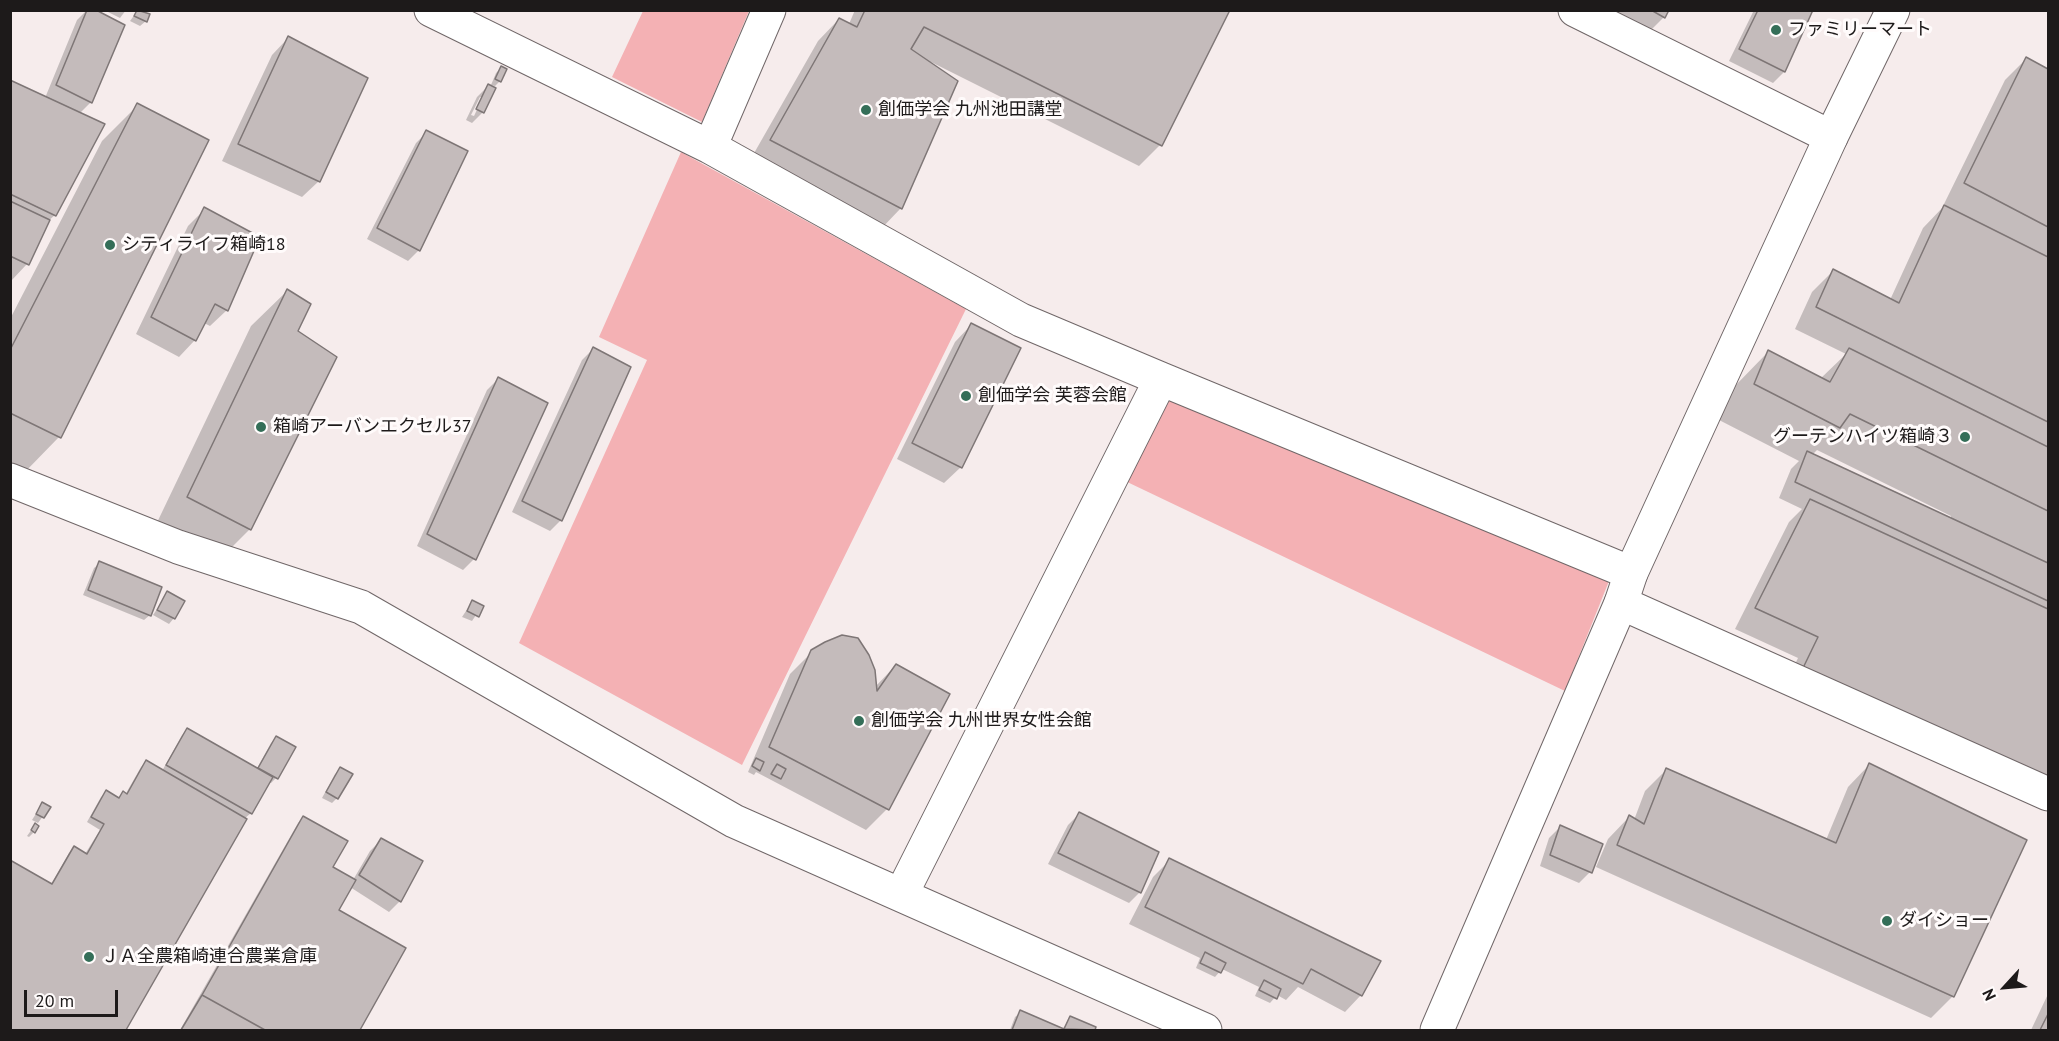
<!DOCTYPE html>
<meta charset="utf-8">
<style>
body{margin:0}
#map{position:relative;width:2059px;height:1041px;overflow:hidden;background:#f6ecec;font-family:"PT Sans",sans-serif}
canvas{display:block}
.frame{position:absolute;inset:0;border:12px solid #1d1a1a;pointer-events:none}
.north{position:absolute;left:1975px;top:957px;width:60px;height:60px;-webkit-text-stroke:4px #fffbfb;paint-order:stroke;rotate:244deg;font-size:16px;font-weight:700;line-height:24px;text-align:center;color:#1d1a1a}
.north::after{content:'';display:block;margin:auto;width:21px;height:27px;background:#1d1a1a;clip-path:polygon(50% 0,100% 100%,50% 72%,0 100%)}
.scale{position:absolute;left:24px;top:990px;width:94px;height:27px;box-sizing:border-box;border:3px solid #1d1a1a;border-top:0;padding-left:8px;font-size:18px;line-height:21px;white-space:nowrap;color:#1d1a1a;-webkit-text-stroke:4px #fffbfb;paint-order:stroke}
</style>
<div id="map">
<canvas width="2059" height="1041"></canvas>
<div class="frame"></div>
<div class="north">N</div>
<div class="scale">20 m</div>
</div>
<script>
const context = document.querySelector('canvas').getContext('2d');
context.lineJoin = 'round';
function fillPath(path, color) {
  context.fillStyle = color;
  context.fill(path, 'evenodd');
}
function shape(rows) {
  const path = new Path2D();
  for (const r of rows) {
    path.moveTo(r[0], r[1]);
    for (let i = 2; i < r.length; i += 2) path.lineTo(r[i], r[i + 1]);
  }
  return path;
}
function strokePath(path, color, width, dash) {
  context.strokeStyle = color;
  context.lineWidth = width;
  context.lineCap = dash ? 'butt' : 'round';
  context.setLineDash(dash || []);
  context.stroke(path);
}
function drawText(font, color, halo, rows, align = 'center') {
  context.font = font + ' "PT Sans","Noto Sans JP",sans-serif';
  context.lineWidth = 6;
  context.setLineDash([]);
  context.textBaseline = 'middle';
  context.strokeStyle = halo;
  context.fillStyle = color;
  for (const [text, x, y, turn = 0] of rows) {
    context.save();
    context.translate(x, y);
    context.rotate((+turn || 0) * Math.PI / 180);
    context.textAlign = isNaN(turn) ? turn : align;
    if (halo) context.strokeText(text, 0, 0);
    context.fillText(text, 0, 0);
    context.restore();
  }
}
fillPath(shape([
 [643,11,749,11,702,122,612,77],
 [681,152,966,309,742,765,519,643,647,360,599,337],
 [1168,395,1609,581,1565,691,1123,480]
]), '#f4b1b4');
fillPath(shape([
 [87,10,92,10,91,102,79,114,55,215,47,222,27,264,11,281,10,82,45,98,77,20],
 [104,10,126,10,120,18],
 [138,10,146,21,140,26,130,21],
 [855,10,1229,10,1160,145,1139,166,931,62,930,64,957,81,901,208,880,230,749,162,818,41,839,19,849,24],
 [1593,10,1667,10,1664,17,1643,38],
 [1754,10,1811,10,1784,72,1773,83,1729,61],
 [288,38,319,181,302,197,222,161,272,55],
 [2026,59,2048,70,2048,787,1783,689,1798,658,1735,629,1789,522,1802,509,1779,498,1791,469,1799,461,1719,420,1733,388,1768,352,1820,379,1846,354,1795,329,1812,292,1833,271,1890,300,1923,228,1945,205,1944,204,2005,80],
 [1817,450,1951,516,1950,519,1812,455],
 [501,68,500,81,495,86,491,85,496,73],
 [488,86,483,112,472,123,466,120,477,97],
 [480,97,483,97,474,116,471,115],
 [138,105,59,437,24,473,10,466,10,319,102,141],
 [427,132,419,250,408,261,367,239,416,143],
 [205,209,227,310,210,326,204,323,195,340,179,357,136,334,188,226],
 [287,291,296,332,250,529,214,565,152,533,251,326],
 [971,325,961,467,944,483,897,459,955,342],
 [593,349,561,520,550,531,512,512,582,360],
 [498,379,474,559,463,570,417,546,487,390],
 [100,563,150,615,144,620,83,595,94,568],
 [168,593,174,618,169,624,153,615],
 [472,602,482,606,472,621,462,617],
 [812,652,875,687,896,665,887,809,866,830,756,772,754,775,748,772,790,674],
 [187,730,256,770,271,743,276,738,276,778,271,783,269,782,251,813,244,819,124,1030,10,1030,10,862,51,885,69,853,75,848,85,854,100,830,87,822,101,797,107,792,117,799,123,793,125,795,141,767,146,762,162,771,182,735],
 [1869,765,2025,841,1952,997,1931,1018,1596,867,1608,839,1629,817,1634,820,1645,791,1666,770,1826,840,1848,787],
 [341,769,337,798,332,803,322,798,335,774],
 [42,804,49,808,38,823,32,820],
 [1079,814,1140,892,1129,903,1048,864,1068,825],
 [303,817,331,868,353,880,370,851,381,840,400,901,389,912,350,887,337,911,404,949,358,1030,180,1030,298,823],
 [35,825,34,832,29,837,27,836],
 [1560,827,1590,872,1579,883,1540,866,1549,838],
 [1170,860,1361,995,1345,1012,1298,987,1286,1000,1277,995,1270,1003,1255,996,1259,987,1222,969,1215,977,1196,968,1200,958,1129,924,1153,877],
 [2048,994,2048,1030,2031,1030],
 [1021,1012,1062,1030,1070,1017,1094,1027,1093,1030,1010,1030,1015,1017]
]), '#0003');
const building = shape([
 [87,10,96,10,125,25,92,103,56,85,87,10],
 [137,10,150,14,147,22,134,16,137,10],
 [865,10,1230,10,1162,146,924,27,911,49,958,81,902,209,770,140,839,18,857,27,865,10],
 [1651,10,1669,10,1665,18,1651,10],
 [1758,10,1813,10,1785,72,1739,49,1758,10],
 [288,36,368,78,320,182,238,144,288,36],
 [2026,57,2048,69,2048,227,1964,183,2026,57],
 [501,66,507,69,501,82,495,79,501,66],
 [10,80,105,124,56,216,10,194,10,80],
 [488,84,496,88,484,113,476,109,488,84],
 [137,103,209,140,61,438,10,413,10,350,137,103],
 [426,130,468,151,420,251,377,228,426,130],
 [10,201,50,220,29,265,10,256,10,201],
 [1944,205,2048,257,2048,422,1816,307,1833,269,1899,303,1944,205],
 [204,207,260,237,228,311,215,304,196,341,151,317,204,207],
 [287,289,311,304,298,331,337,357,251,530,187,497,287,289],
 [971,323,1021,348,962,468,912,443,971,323],
 [593,347,631,367,562,521,522,501,593,347],
 [1849,348,2048,447,2048,511,1850,414,1840,428,1754,384,1768,350,1830,382,1849,348],
 [498,377,548,403,476,560,427,534,498,377],
 [1807,451,2048,563,2048,601,1795,482,1807,451],
 [1810,499,2048,609,2048,777,1803,668,1818,637,1755,608,1810,499],
 [99,561,162,587,151,616,88,590,99,561],
 [167,591,185,601,175,619,157,610,167,591],
 [472,600,484,606,479,617,467,611,472,600],
 [842,635,858,638,869,655,875,670,877,691,896,664,950,694,889,810,769,747,811,650,825,642,842,635],
 [187,728,273,777,252,814,166,765,187,728],
 [276,736,296,747,278,779,258,768,276,736],
 [756,758,764,762,760,771,752,766,756,758],
 [146,760,247,819,126,1030,10,1030,10,860,52,884,74,846,87,854,104,824,91,817,106,790,119,798,123,791,127,794,146,760],
 [1869,763,2027,840,1954,997,1617,845,1629,815,1644,824,1666,768,1836,843,1869,763],
 [777,764,786,769,781,779,771,774,777,764],
 [340,767,353,774,338,799,326,792,340,767],
 [42,802,51,807,44,818,36,814,42,802],
 [1079,812,1159,852,1141,893,1058,853,1079,812],
 [303,816,348,841,333,867,356,880,339,910,406,948,360,1030,265,1030,202,995,303,816],
 [35,823,39,826,35,833,31,830,35,823],
 [1560,825,1603,844,1592,873,1550,855,1560,825],
 [381,838,423,861,401,902,359,875,381,838],
 [1169,858,1381,961,1362,996,1311,969,1303,984,1145,907,1169,858],
 [1205,952,1226,963,1221,973,1200,963,1205,952],
 [1264,980,1281,989,1277,999,1259,990,1264,980],
 [202,995,265,1030,181,1030,202,995],
 [1020,1010,1064,1029,1068,1030,1012,1030,1020,1010],
 [2048,1014,2048,1030,2040,1030,2048,1014],
 [1070,1016,1096,1027,1095,1030,1064,1029,1070,1016]
]);
fillPath(building, '#c4bbbb');
strokePath(building, '#7e7676', 1.5);
const minor = shape([
 [431,10,710,147,1021,320,1161,379,1631,573],
 [1575,10,1831,137],
 [710,147,769,10],
 [10,480,178,547,361,607,734,821,1205,1030],
 [1621,603,2048,794],
 [901,895,1161,379]
]);
const tertiary = shape([
 [1437,1030,1621,603,1631,573,1831,137,1893,10]
]);
strokePath(minor, '#706768', 35);
strokePath(tertiary, '#706768', 35);
strokePath(minor, '#fff', 33);
strokePath(tertiary, '#fff', 33);
for (const [x, y, r, color] of [
 [1776,30,6,"#346e58"],
 [866,110,6,"#346e58"],
 [110,245,6,"#346e58"],
 [966,396,6,"#346e58"],
 [261,427,6,"#346e58"],
 [1965,437,6,"#346e58"],
 [859,721,6,"#346e58"],
 [1887,921,6,"#346e58"],
 [89,957,6,"#346e58"]
]) {
  const dot = new Path2D();
  dot.arc(x, y, r, 0, 2 * Math.PI);
  context.fillStyle = color;
  context.fill(dot);
  strokePath(dot, '#fffbfb', 2);
}
drawText('18px', '#1d1a1a', '#fffbfb', [
 ["ファミリーマート",1788,30],
 ["創価学会 九州池田講堂",878,110],
 ["シティライフ箱崎18",122,245],
 ["創価学会 芙蓉会館",978,396],
 ["箱崎アーバンエクセル37",273,427],
 ["グーテンハイツ箱崎３",1953,437,"right"],
 ["創価学会 九州世界女性会館",871,721],
 ["ダイショー",1899,921],
 ["ＪＡ全農箱崎連合農業倉庫",101,957]
], 'left');
</script>
